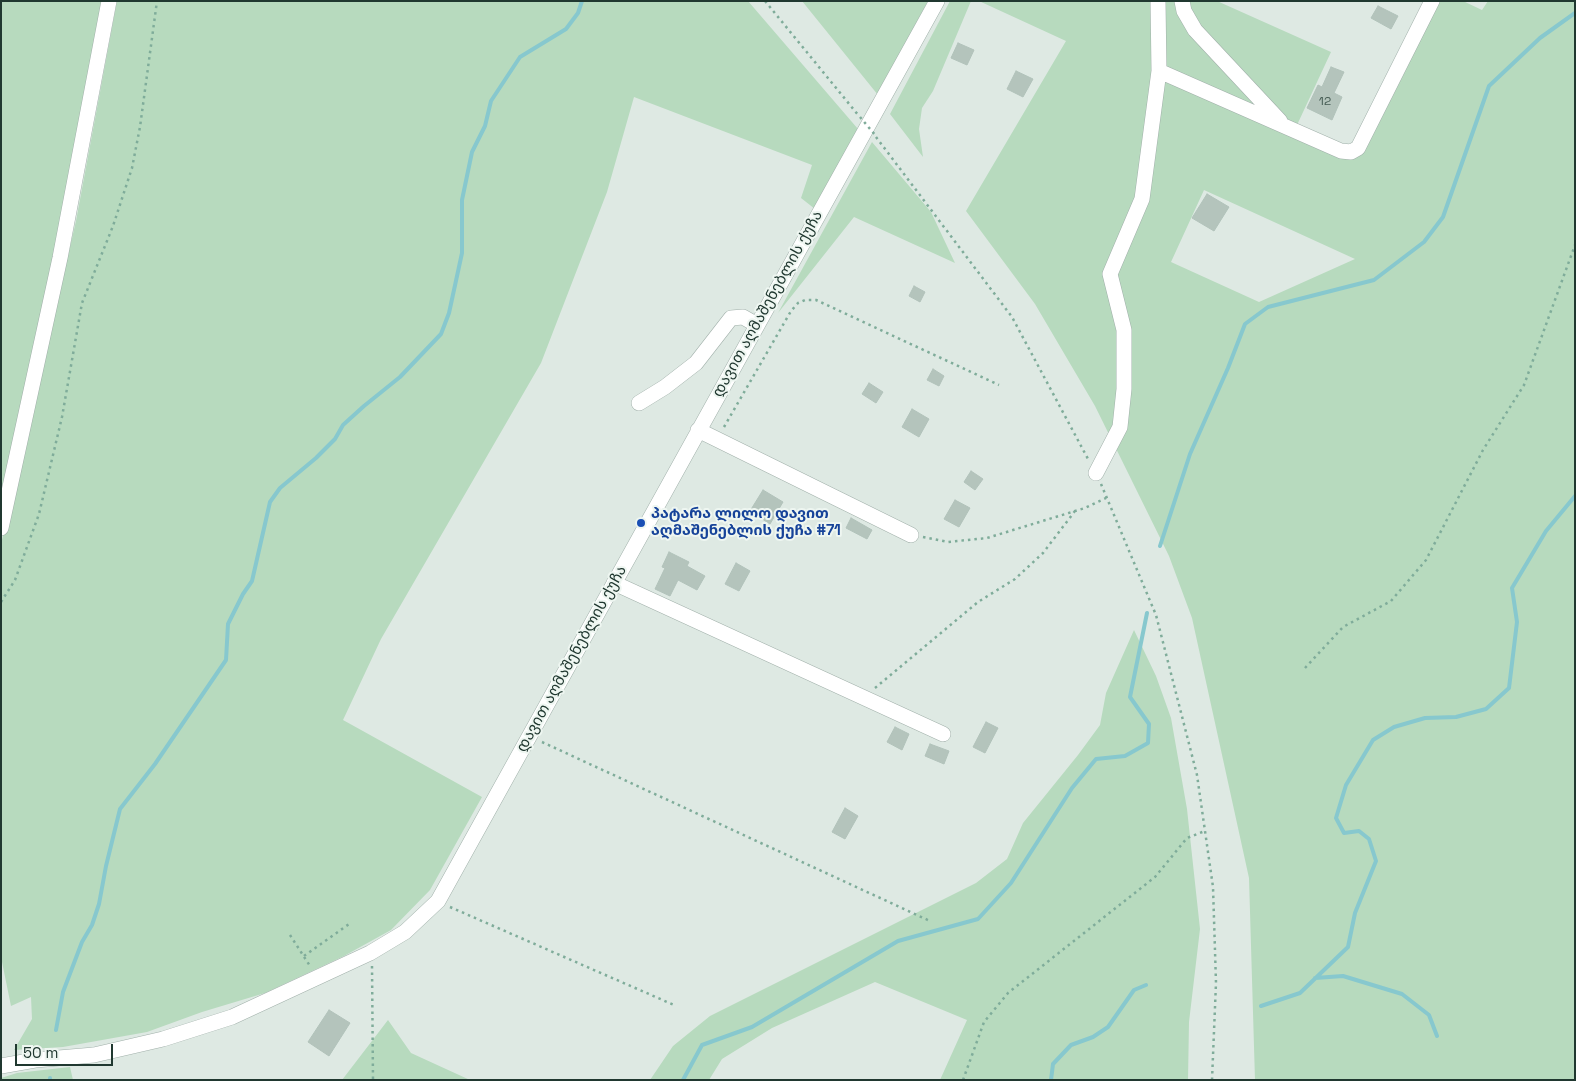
<!DOCTYPE html>
<meta charset="utf-8">
<style>
body{margin:0}
#map{position:relative;width:1576px;height:1081px;overflow:hidden;background:#dee9e3;font-family:"Space Grotesk",sans-serif}
canvas{display:block}
.frame{position:absolute;inset:0;border:2px solid #203830;pointer-events:none}
.scale{position:absolute;left:15px;top:1044px;width:98px;height:22px;box-sizing:border-box;border:2px solid #203830;border-top:0;padding-left:6px;font-size:15px;line-height:18px;white-space:nowrap;color:#203830;-webkit-text-stroke:4px #eef6f1;paint-order:stroke}
</style>
<div id="map">
<canvas width="1576" height="1081"></canvas>
<div class="frame"></div>
<div class="scale">50 m</div>
</div>
<script>
const context = document.querySelector('canvas').getContext('2d');
context.lineJoin = 'round';
function fillPath(path, color) {
  context.fillStyle = color;
  context.fill(path, 'evenodd');
}
function shape(rows) {
  const path = new Path2D();
  for (const r of rows) {
    path.moveTo(r[0], r[1]);
    for (let i = 2; i < r.length; i += 2) path.lineTo(r[i], r[i + 1]);
  }
  return path;
}
function strokePath(path, color, width, dash) {
  context.strokeStyle = color;
  context.lineWidth = width;
  context.lineCap = dash ? 'butt' : 'round';
  context.setLineDash(dash || []);
  context.stroke(path);
}
function drawText(font, color, halo, rows, align = 'center') {
  context.font = font + ' "Space Grotesk","Noto Sans Georgian",sans-serif';
  context.lineWidth = 4;
  context.setLineDash([]);
  context.textBaseline = 'middle';
  context.strokeStyle = halo;
  context.fillStyle = color;
  for (const [text, x, y, turn = 0] of rows) {
    context.save();
    context.translate(x, y);
    context.rotate((+turn || 0) * Math.PI / 180);
    context.textAlign = isNaN(turn) ? turn : align;
    if (halo) context.strokeText(text, 0, 0);
    context.fillText(text, 0, 0);
    context.restore();
  }
}
fillPath(shape([
 [1,1,104,1,57,254,5,486,1,484],
 [117,1,748,1,858,129,815,209,801,198,812,165,634,97,607,192,541,363,381,639,343,720,482,797,430,890,391,930,344,956,265,993,202,1012,147,1032,63,1047,14,1050,32,1019,31,997,11,1006,1,957,1,544,76,221],
 [802,1,928,1,878,95],
 [950,1,971,1,933,91,922,108,919,129,923,157,890,114],
 [979,1,1217,1,1331,52,1297,125,1345,156,1439,1,1463,1,1482,10,1488,1,1575,1,1575,1080,1255,1080,1249,878,1192,618,1169,556,1095,406,1035,304,966,211,1066,41],
 [1204,190,1355,259,1259,302,1171,262],
 [872,142,931,212,955,263,854,217,778,313],
 [1134,630,1156,676,1171,718,1187,809,1200,929,1189,1022,1188,1080,940,1080,967,1020,875,982,772,1028,722,1059,709,1080,650,1080,673,1046,710,1016,976,883,1007,859,1023,823,1078,755,1100,725,1106,693],
 [388,1020,411,1053,470,1080,342,1080],
 [70,1067,73,1080,1,1080,1,1078,17,1073]
]), '#b7dabe');
strokePath(shape([
 [1160,546,1190,454,1228,368,1245,324,1268,307,1374,280,1424,242,1443,217,1489,86,1540,38,1575,13],
 [1315,978,1343,976,1402,994,1429,1015,1437,1036],
 [1261,1006,1300,993,1348,947,1355,913,1376,861,1369,839,1359,831,1344,833,1336,818,1346,785,1373,740,1394,727,1425,718,1456,717,1486,709,1509,688,1517,622,1512,588,1546,531,1575,496],
 [56,1030,63,992,82,942,92,925,99,904,106,866,120,809,155,764,226,660,228,624,243,594,252,581,270,502,280,488,316,458,335,439,343,425,364,406,400,377,441,334,449,313,462,253,462,200,472,152,485,126,491,101,520,57,566,29,578,13,582,1],
 [50,1080,50,1078],
 [683,1080,702,1045,752,1027,898,941,978,919,1011,883,1072,788,1096,759,1125,756,1148,743,1149,724,1130,697,1147,613],
 [1051,1080,1053,1064,1071,1045,1093,1037,1108,1027,1134,990,1146,985]
]), '#87c8ce', 4);
const building = shape([
 [1378,6,1398,16,1391,29,1371,18,1378,6],
 [958,43,974,50,967,65,951,58,958,43],
 [1331,67,1344,72,1334,93,1342,97,1332,120,1307,108,1318,85,1322,87,1331,67],
 [1016,71,1033,79,1023,97,1007,89,1016,71],
 [1207,194,1229,207,1214,231,1192,218,1207,194],
 [914,286,925,292,920,302,909,296,914,286],
 [933,369,944,376,939,386,927,380,933,369],
 [869,383,883,392,876,403,862,394,869,383],
 [912,409,929,419,919,437,902,427,912,409],
 [971,471,983,479,975,490,964,482,971,471],
 [763,490,783,502,770,524,750,511,763,490],
 [955,500,970,508,959,527,944,519,955,500],
 [851,518,872,530,867,539,846,528,851,518],
 [669,552,689,562,687,566,705,576,697,590,678,580,670,596,655,589,665,568,662,567,669,552],
 [736,563,750,571,739,591,725,584,736,563],
 [986,722,998,728,985,753,973,747,986,722],
 [895,727,909,734,902,750,887,742,895,727],
 [930,744,949,751,944,764,925,756,930,744],
 [845,808,858,816,845,839,832,832,845,808],
 [329,1010,350,1023,329,1056,308,1042,329,1010]
]);
fillPath(building, '#b4c4bc');
strokePath(building, '#b1c2ba', 1);
const minor = shape([
 [1182,1,1184,11,1195,30,1280,121],
 [1159,71,1341,151,1351,152,1358,148,1432,1],
 [639,403,665,387,696,363,731,318,743,317,757,325],
 [698,430,911,535],
 [1096,473,1120,427,1124,389,1124,330,1110,274,1142,199,1159,71,1158,1],
 [1,528,60,258,109,1],
 [614,583,943,734],
 [1,1066,35,1060,94,1055,163,1039,232,1017,370,953,405,932,438,901,937,1]
]);
strokePath(minor, '#a1b0aa', 16);
strokePath(shape([
 [765,1,859,116],
 [876,137,1012,317,1088,459],
 [724,427,791,311,798,303,805,300,816,300,999,385],
 [1101,484,1156,615,1197,775,1213,887,1216,983,1212,1080],
 [923,537,948,542,987,538,1085,508,1108,497],
 [1,602,15,580,39,514,62,417,82,303,113,226,132,168,140,127,157,1],
 [1305,668,1343,627,1391,601,1426,560,1483,450,1524,385,1575,245],
 [875,688,978,602,1015,579,1043,553,1075,511],
 [542,742,930,921],
 [450,907,674,1005],
 [290,935,310,966],
 [304,956,349,924],
 [372,966,373,1080],
 [963,1080,984,1022,1008,993,1155,877,1187,838,1205,831]
]), '#7fac9a', 2.5, [2.5, 4]);
strokePath(minor, '#fff', 15);
strokePath(shape([
 [860,117,876,136]
]), '#7fac9a', 2.5, [2.5, 4]);
for (const [x, y, r, color] of [
 [641,523,5,"#1a4fb4"]
]) {
  const dot = new Path2D();
  dot.arc(x, y, r, 0, 2 * Math.PI);
  context.fillStyle = color;
  context.fill(dot);
  strokePath(dot, '#eef6f1', 2);
}
drawText('12px', '#455b53', null, [
 ["12",1325,102]
]);
drawText('15px', '#203830', '#eef6f1', [
 ["დავით აღმაშენებლის ქუჩა",768,304,-61],
 ["დავით აღმაშენებლის ქუჩა",572,659,-61]
]);
drawText('bold 15px', '#164399', '#eef6f1', [
 ["პატარა ლილო დავით",651,514],
 ["აღმაშენებლის ქუჩა #71",651,531]
], 'left');
</script>
